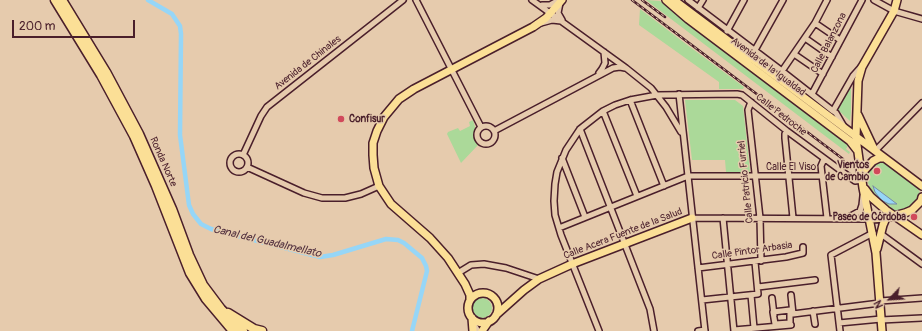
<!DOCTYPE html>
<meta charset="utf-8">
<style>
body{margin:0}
#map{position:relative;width:922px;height:331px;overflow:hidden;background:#e6cbad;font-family:Pangolin,sans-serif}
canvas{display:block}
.north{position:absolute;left:870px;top:279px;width:40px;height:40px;-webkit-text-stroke:3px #e6cbad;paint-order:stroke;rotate:245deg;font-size:11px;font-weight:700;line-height:16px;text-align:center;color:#4a1f2b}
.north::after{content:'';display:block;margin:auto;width:14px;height:18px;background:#4a1f2b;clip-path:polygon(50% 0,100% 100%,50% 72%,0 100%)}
.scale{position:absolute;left:12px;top:20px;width:123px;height:18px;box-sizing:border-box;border:2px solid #4a1f2b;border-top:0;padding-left:5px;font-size:12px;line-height:14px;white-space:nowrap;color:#4a1f2b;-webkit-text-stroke:3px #e6cbad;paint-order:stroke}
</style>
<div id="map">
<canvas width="922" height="331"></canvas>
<div class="north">N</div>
<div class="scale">200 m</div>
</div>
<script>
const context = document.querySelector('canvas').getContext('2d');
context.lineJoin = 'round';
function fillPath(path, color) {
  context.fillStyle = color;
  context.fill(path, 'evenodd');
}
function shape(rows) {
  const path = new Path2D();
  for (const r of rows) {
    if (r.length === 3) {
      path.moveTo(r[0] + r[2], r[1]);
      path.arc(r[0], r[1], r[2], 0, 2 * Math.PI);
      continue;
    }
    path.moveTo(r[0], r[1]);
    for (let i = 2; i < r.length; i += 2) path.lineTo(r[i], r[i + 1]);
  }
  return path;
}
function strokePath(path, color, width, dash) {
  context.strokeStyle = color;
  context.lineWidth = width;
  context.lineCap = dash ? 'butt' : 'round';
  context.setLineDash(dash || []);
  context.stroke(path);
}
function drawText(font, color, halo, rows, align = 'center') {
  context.font = font + ' Pangolin,sans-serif';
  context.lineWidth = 3;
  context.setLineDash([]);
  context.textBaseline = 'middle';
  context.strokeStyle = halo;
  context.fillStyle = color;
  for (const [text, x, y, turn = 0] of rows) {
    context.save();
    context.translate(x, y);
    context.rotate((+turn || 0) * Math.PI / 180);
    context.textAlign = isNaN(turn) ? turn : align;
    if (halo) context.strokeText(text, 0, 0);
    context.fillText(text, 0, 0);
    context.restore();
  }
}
fillPath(shape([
 [646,0,660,1,849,144,846,149,850,152,849,154],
 [640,9,686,44,744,87,743,89,719,89,719,82,639,25],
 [851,86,851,112,850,121,837,109],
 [685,100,735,100,743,106,750,172,726,172,725,160,692,160],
 [473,120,475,127,474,137,479,144,461,163,447,134,448,132,458,128,460,131,470,126,469,122],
 [878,161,882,161,918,188,920,193,919,197,910,207,900,212,894,211,877,198,873,193,867,181,867,173,869,169],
 [482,308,10]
]), '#abd999');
const water = shape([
 [873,186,897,204,889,204,881,200,875,192,873,186]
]);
fillPath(water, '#96d6f7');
strokePath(water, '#788da5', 1);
strokePath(shape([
 [148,0,172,14,180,26,181,34,180,135,189,205,193,214,201,224,211,229,320,257,333,255,386,239,398,240,404,243,422,258,426,266,427,271,412,331]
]), '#96d6f7', 4.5);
const minor = shape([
 [416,0,481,127],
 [532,0,626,68,651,88,666,107,681,132],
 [688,0,782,71,833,111,836,113,843,125],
 [874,0,894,11,922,19],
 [560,3,558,13,562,20],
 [542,5,550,5,559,0],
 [698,8,703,0],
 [541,23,552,20,561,21],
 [815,23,840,40],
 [727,31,744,0],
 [805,38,832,57],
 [755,50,783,0],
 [794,54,823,74],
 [782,71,815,23,827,0],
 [599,73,602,69,605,63,604,52],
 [679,94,705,331],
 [812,94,862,0],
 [630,100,664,186],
 [751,102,748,110,760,218,761,261],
 [603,111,637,196],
 [833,111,853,76,861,67],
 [486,135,9],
 [580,129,650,309,654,331],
 [494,131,613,68,620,67,625,68],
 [787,131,785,134,785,138,793,218],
 [875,151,922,103],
 [239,163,9],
 [243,155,261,116,267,107,403,0],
 [562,158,585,217],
 [824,159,821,166,827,218],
 [247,167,304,193,322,198,345,198,361,194,379,186],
 [849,217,860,211,862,205,863,196],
 [692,218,871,219],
 [723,218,734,331],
 [559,228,688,176,822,176],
 [881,234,922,264],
 [698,268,786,257,803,253,803,247],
 [458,273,471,265,484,264,506,268,539,279],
 [758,287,815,280],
 [751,295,754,328],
 [791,295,793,314],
 [772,298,774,315],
 [702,300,758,294,755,262],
 [880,301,922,298],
 [790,310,790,323,775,324,773,312,790,310],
 [813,311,815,324],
 [793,314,880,303],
 [881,320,922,318],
 [473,323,478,331],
 [839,323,881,319],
 [734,330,791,325],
 [599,331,561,235,555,215,554,201,555,184,557,172,566,150,580,129,603,111,615,105,630,100,657,95,737,94,742,95,787,131,855,181,863,180],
 [698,331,705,330],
 [840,331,831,255,873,233]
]);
const major = shape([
 [666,0,688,19,850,141,857,150],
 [674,0,922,186],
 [858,115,874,149],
 [862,173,873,161,879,158,884,158],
 [865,189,871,197,886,210,922,235],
 [871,219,886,218,905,213,912,210,921,201,922,197],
 [877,249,883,225,886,218],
 [483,308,15],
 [470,300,470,295,465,284,448,258,430,238,391,204,379,186,374,168,373,155,373,143,377,131,384,117,399,99,414,89,533,27,546,18,562,0],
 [496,315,524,290,539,279,572,264,692,218],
 [472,318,473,331],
 [482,331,489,321],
 [882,331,876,253,863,188,856,138,858,81,862,67,894,11,897,0]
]);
const highway = shape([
 [55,0,101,75,134,136,156,186,190,273,206,299,233,331],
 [62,0,106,72,139,134,172,209,189,255,203,285,221,309,243,331],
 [228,313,254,329,262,331]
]);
strokePath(minor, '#4a1f2b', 8);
strokePath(major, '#4a1f2b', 10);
strokePath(highway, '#4a1f2b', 11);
strokePath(minor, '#e6cbad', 5);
strokePath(major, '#fbdf96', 7);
strokePath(highway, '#fbdf96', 8);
const rail = shape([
 [632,0,843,159],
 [642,0,665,17]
]);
strokePath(rail, '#4a1f2b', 2.5);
strokePath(rail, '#e6cbad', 1, [3]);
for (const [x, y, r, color] of [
 [341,119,4,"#d1495b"],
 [877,171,4,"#d1495b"],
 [914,217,4,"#d1495b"]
]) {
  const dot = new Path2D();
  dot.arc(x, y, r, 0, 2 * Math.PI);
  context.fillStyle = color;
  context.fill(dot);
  strokePath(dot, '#e6cbad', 1.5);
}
drawText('10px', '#4a1f2b', '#e6cbad', [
 ["Calle Balanzona",829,43,-63],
 ["Avenida de Chinales",308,63,-38],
 ["Avenida de la Igualdad",768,67,37],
 ["Calle Pedroche",781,115,38],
 ["Ronda Norte",163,162,66],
 ["Calle El Viso",791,167],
 ["Calle Patricio Furriel",746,182,-96],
 ["Calle Acera Fuente de la Salud",623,234,-21],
 ["Calle Pintor Arbasia",752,251,-8]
]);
drawText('bold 10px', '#4a1f2b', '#e6cbad', [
 ["Confisur",349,119,"left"],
 ["Vientos",869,165],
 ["de Cambio",869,177],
 ["Paseo de Córdoba",906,217]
], 'right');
drawText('italic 11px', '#52313f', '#e6cbad', [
 ["Canal del Guadalmellato",267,242,13]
]);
</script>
